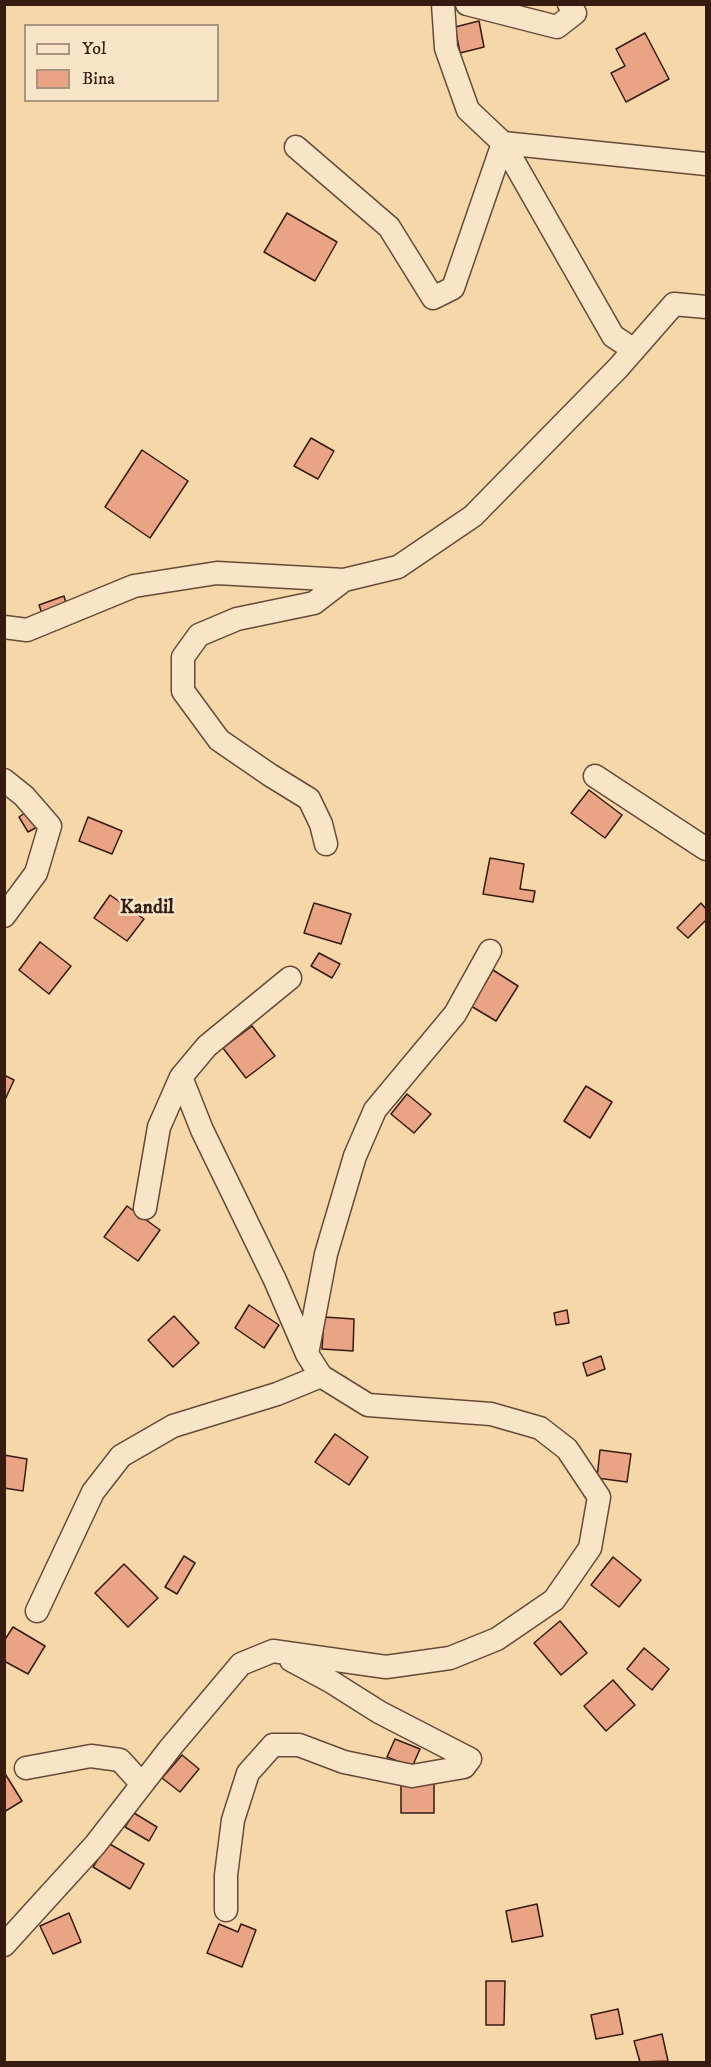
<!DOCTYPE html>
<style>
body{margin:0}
#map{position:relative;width:711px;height:2067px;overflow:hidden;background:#f5d7aa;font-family:"IM FELL DW Pica",serif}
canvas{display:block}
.frame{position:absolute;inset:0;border:6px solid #371b11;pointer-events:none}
.legend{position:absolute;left:24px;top:24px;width:195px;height:78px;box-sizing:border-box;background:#f8e5c8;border:2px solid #ab947f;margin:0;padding:8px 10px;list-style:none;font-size:18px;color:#371b11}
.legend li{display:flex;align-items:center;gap:12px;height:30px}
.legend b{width:30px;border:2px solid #ab947f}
</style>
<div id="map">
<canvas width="711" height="2067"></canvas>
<div class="frame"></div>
<ul class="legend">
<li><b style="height:8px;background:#f8e5c8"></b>Yol</li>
<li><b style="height:16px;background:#e9a486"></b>Bina</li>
</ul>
</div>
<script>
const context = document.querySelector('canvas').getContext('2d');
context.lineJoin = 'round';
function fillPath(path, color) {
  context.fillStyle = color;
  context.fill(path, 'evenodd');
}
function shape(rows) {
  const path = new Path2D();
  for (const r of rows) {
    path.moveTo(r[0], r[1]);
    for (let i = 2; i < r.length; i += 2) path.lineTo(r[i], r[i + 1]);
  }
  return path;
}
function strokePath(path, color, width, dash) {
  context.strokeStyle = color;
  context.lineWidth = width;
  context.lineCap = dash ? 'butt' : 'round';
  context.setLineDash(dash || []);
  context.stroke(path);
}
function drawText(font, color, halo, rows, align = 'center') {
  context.font = font + ' "IM FELL DW Pica",serif';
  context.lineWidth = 5;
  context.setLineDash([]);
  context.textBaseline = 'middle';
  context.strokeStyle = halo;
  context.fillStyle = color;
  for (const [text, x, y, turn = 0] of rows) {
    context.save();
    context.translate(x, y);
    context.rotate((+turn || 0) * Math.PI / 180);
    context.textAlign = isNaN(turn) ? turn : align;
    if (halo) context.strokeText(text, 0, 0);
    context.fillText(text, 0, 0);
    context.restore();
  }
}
const building = shape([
 [479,21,484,47,460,53,455,27,479,21],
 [645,33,669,79,626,102,611,73,625,66,616,49,645,33],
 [287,213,337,242,315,281,264,252,287,213],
 [311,438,334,451,318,479,294,466,311,438],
 [142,450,188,481,150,538,105,507,142,450],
 [64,596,69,613,45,622,39,605,64,596],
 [589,790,622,815,605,838,571,813,589,790],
 [29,810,39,826,28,832,19,817,29,810],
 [88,817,122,831,112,854,79,841,88,817],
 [490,858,524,864,520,889,535,891,533,902,483,894,490,858],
 [110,895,144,919,127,941,94,918,110,895],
 [314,903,351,914,341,944,304,933,314,903],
 [701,903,706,909,706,920,688,938,677,928,701,903],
 [40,942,71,966,49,994,19,970,40,942],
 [319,953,340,964,332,978,311,966,319,953],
 [493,970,518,986,496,1021,471,1006,493,970],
 [252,1026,275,1056,246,1078,223,1048,252,1026],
 [4,1075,14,1080,4,1102,4,1075],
 [586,1086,612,1102,590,1138,564,1121,586,1086],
 [407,1094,431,1114,414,1133,391,1114,407,1094],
 [127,1206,160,1230,138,1261,104,1237,127,1206],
 [249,1305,279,1325,264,1348,235,1328,249,1305],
 [567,1310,569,1323,556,1325,554,1313,567,1310],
 [174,1316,199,1343,173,1367,148,1340,174,1316],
 [324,1317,354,1319,353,1351,322,1349,324,1317],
 [601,1356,605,1369,587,1376,583,1363,601,1356],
 [335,1434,368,1457,349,1485,315,1462,335,1434],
 [600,1450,631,1454,627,1482,597,1478,600,1450],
 [4,1455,27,1459,23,1491,4,1488,4,1455],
 [184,1556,195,1563,177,1594,165,1587,184,1556],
 [613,1557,641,1580,619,1607,591,1585,613,1557],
 [124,1564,158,1598,128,1627,95,1593,124,1564],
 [560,1621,587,1653,561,1675,534,1643,560,1621],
 [13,1627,45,1646,28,1674,4,1661,4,1641,13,1627],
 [644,1648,669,1669,652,1690,627,1669,644,1648],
 [613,1680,635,1705,606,1731,584,1706,613,1680],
 [395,1739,420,1749,412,1767,387,1757,395,1739],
 [182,1755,199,1769,180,1792,162,1778,182,1755],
 [4,1772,22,1801,4,1812,4,1772],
 [401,1784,434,1784,434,1813,401,1813,401,1784],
 [134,1813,157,1827,149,1841,125,1827,134,1813],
 [108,1843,144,1864,130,1889,93,1867,108,1843],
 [537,1904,543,1936,512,1942,506,1911,537,1904],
 [69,1913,81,1942,53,1954,40,1926,69,1913],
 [219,1924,238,1932,241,1924,256,1930,242,1967,207,1953,219,1924],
 [486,1981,505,1981,504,2025,486,2025,486,1981],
 [618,2009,623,2034,596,2039,591,2015,618,2009],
 [662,2034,668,2061,640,2062,634,2041,662,2034]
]);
fillPath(building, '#e9a486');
strokePath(building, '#371b11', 1.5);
const minor = shape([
 [443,4,446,48,468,110,503,143,613,336,634,350],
 [467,4,557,27,575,13,569,4],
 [296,147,389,227,433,298,453,288,503,143,706,164],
 [4,627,27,630,134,586,217,573,344,580,398,567,473,516,618,368,674,304,706,307],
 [595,776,706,849],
 [4,780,24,796,50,826,36,873,4,916],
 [326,844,321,824,309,799,270,775,219,740,183,691,183,657,199,635,237,619,314,603,344,580],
 [145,1208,159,1127,181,1077],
 [307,1354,326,1254,355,1156,375,1110,455,1014,490,951],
 [37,1611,93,1492,121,1456,173,1426,277,1394,321,1376],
 [26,1768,91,1756,120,1760,142,1784],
 [226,1910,226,1875,233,1820,248,1773,273,1745,299,1745,344,1762,412,1776,464,1767,470,1759,379,1712,330,1681,291,1660],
 [4,1945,95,1845,171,1747,241,1664,273,1651,386,1667,450,1658,497,1639,554,1600,590,1548,599,1497,567,1449,540,1428,491,1414,368,1405,321,1376,307,1354,275,1280,202,1130,181,1077,207,1046,290,978]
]);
strokePath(minor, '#664a37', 25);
strokePath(minor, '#f8e5c8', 22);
drawText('bold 20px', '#371b11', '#f8e5c8', [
 ["Kandil",147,909]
]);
</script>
